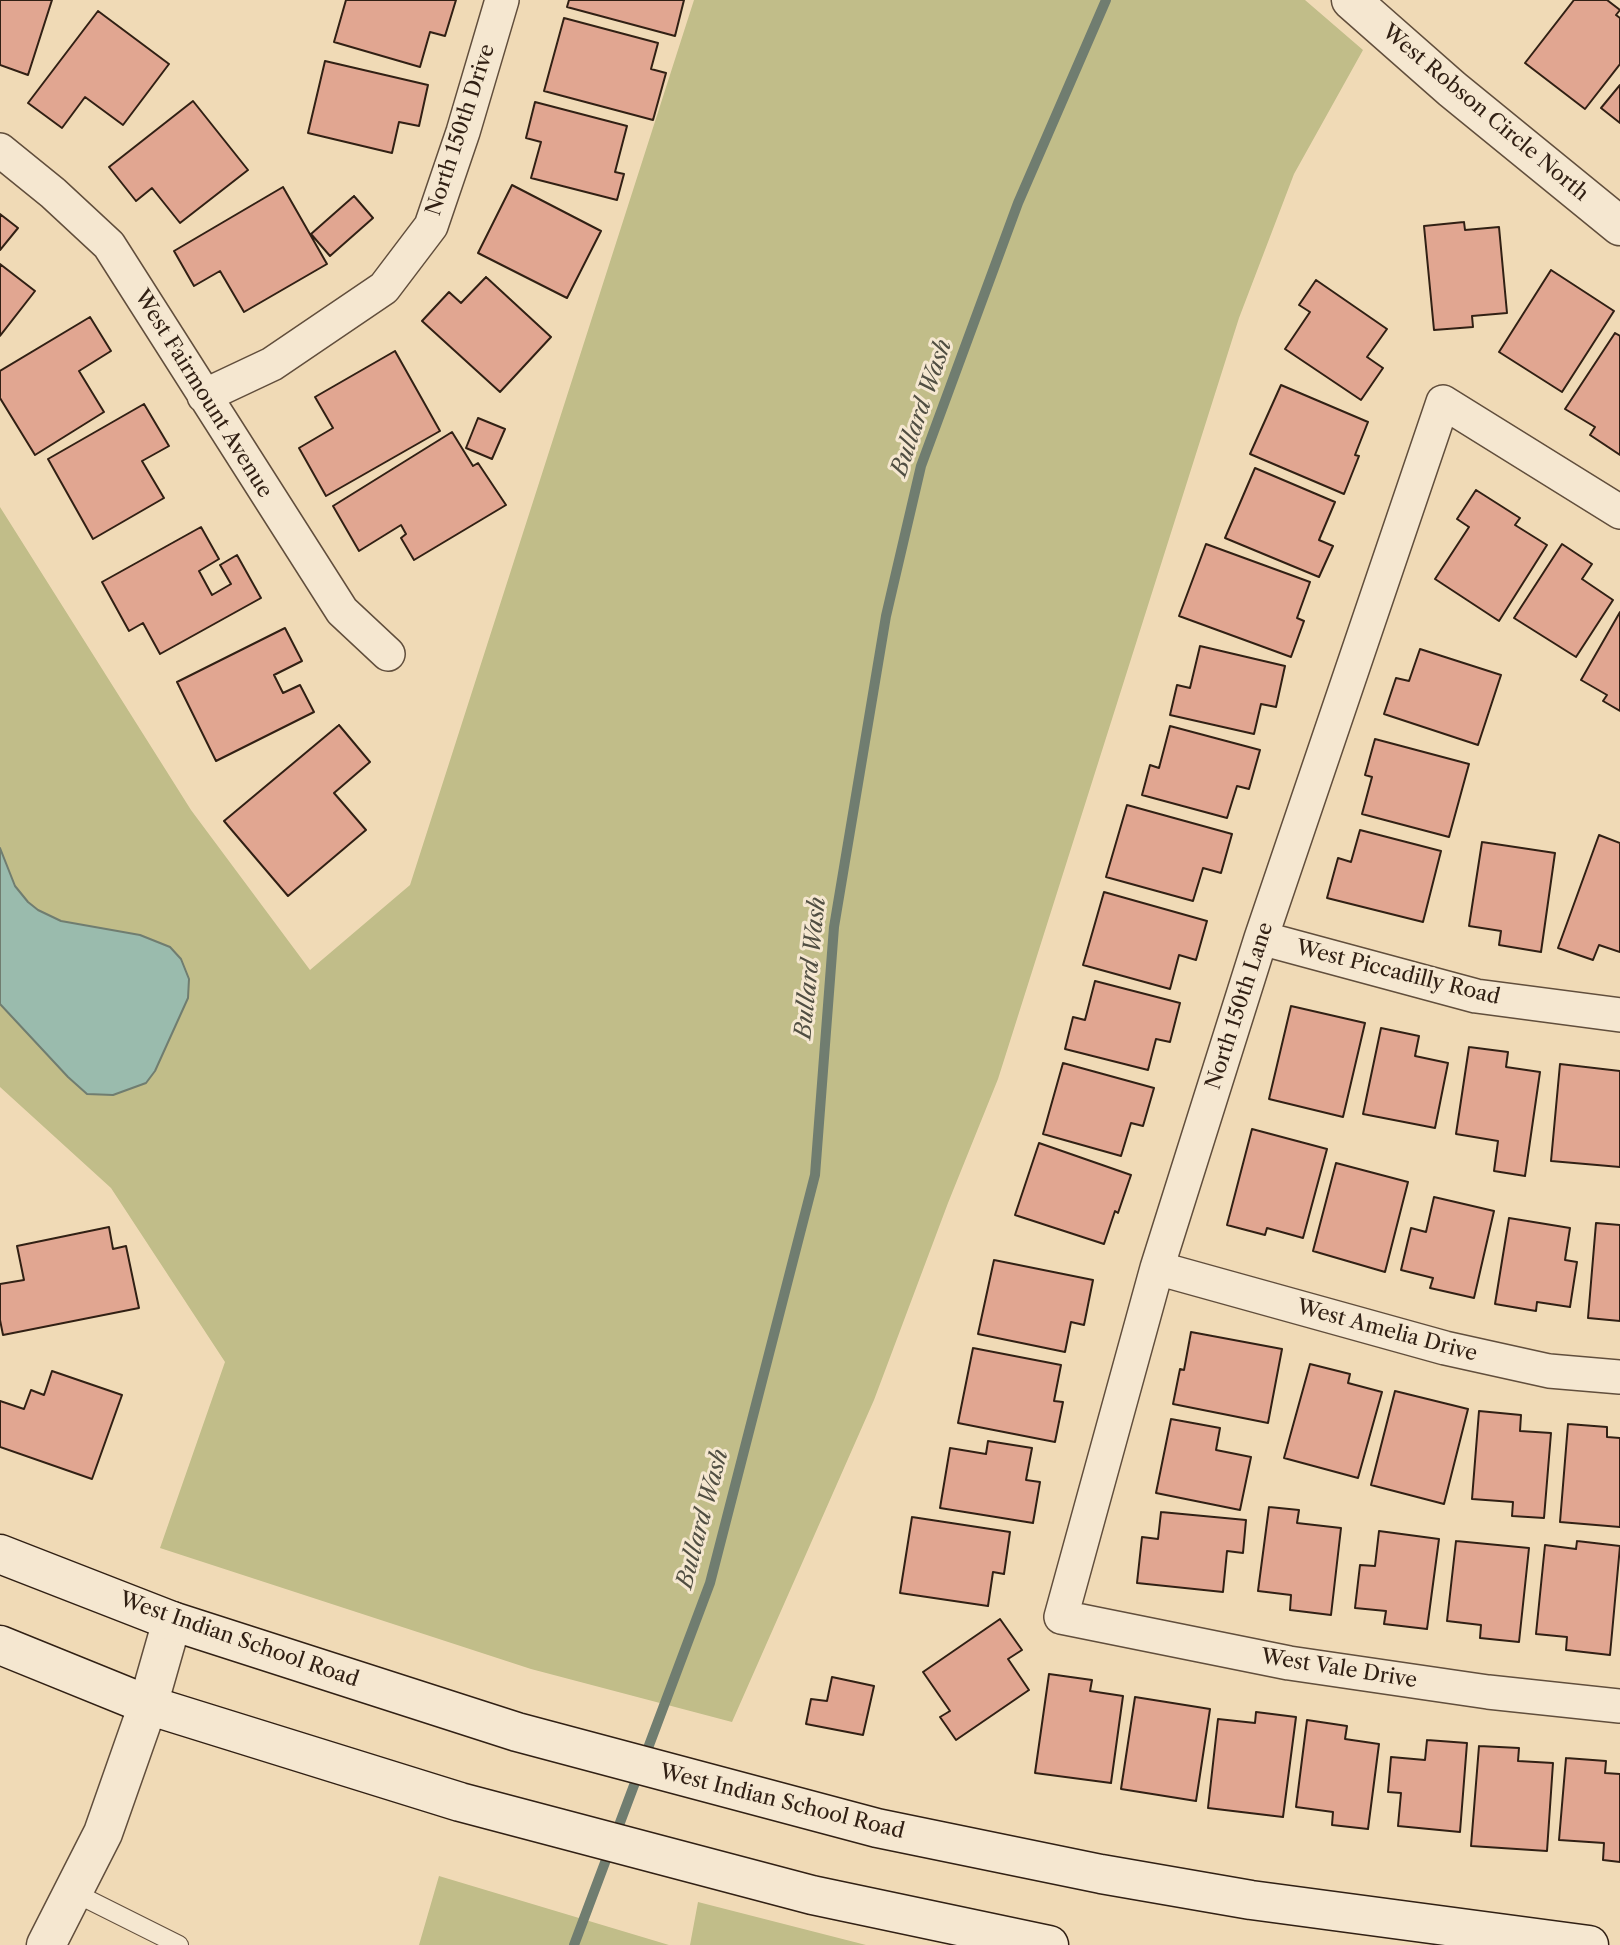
<!DOCTYPE html>
<style>
body{margin:0}
canvas{display:block;background:#f0dab6}
</style>
<canvas width="1620" height="1945"></canvas>
<script>
const context = document.querySelector('canvas').getContext('2d');
context.lineJoin = 'round';
function fillPath(path, color) {
  context.fillStyle = color;
  context.fill(path, 'evenodd');
}
function shape(rows) {
  const path = new Path2D();
  for (const r of rows) {
    path.moveTo(r[0], r[1]);
    for (let i = 2; i < r.length; i += 2) path.lineTo(r[i], r[i + 1]);
  }
  return path;
}
function strokePath(path, color, width, dash) {
  context.strokeStyle = color;
  context.lineWidth = width;
  context.lineCap = dash ? 'butt' : 'round';
  context.setLineDash(dash || []);
  context.stroke(path);
}
function drawText(font, color, halo, rows, align = 'center') {
  context.font = font + ' "Libre Caslon Text",serif';
  context.lineWidth = 6;
  context.setLineDash([]);
  context.textBaseline = 'middle';
  context.strokeStyle = halo;
  context.fillStyle = color;
  for (const [text, x, y, turn = 0] of rows) {
    context.save();
    context.translate(x, y);
    context.rotate((+turn || 0) * Math.PI / 180);
    context.textAlign = isNaN(turn) ? turn : align;
    if (halo) context.strokeText(text, 0, 0);
    context.fillText(text, 0, 0);
    context.restore();
  }
}
fillPath(shape([
 [694,0,1305,0,1363,50,1294,174,1239,318,998,1079,948,1203,874,1400,732,1722,531,1669,160,1548,225,1362,111,1188,0,1087,0,507,191,810,310,970,410,885],
 [439,1876,669,1945,419,1945],
 [698,1902,866,1945,690,1945]
]), '#c1bd89');
const water = shape([
 [0,848,15,886,28,902,38,910,61,921,140,935,170,947,181,959,189,979,188,998,155,1071,146,1083,113,1095,87,1094,68,1077,0,1004,0,848]
]);
fillPath(water, '#9abbad');
strokePath(water, '#707d70', 2);
strokePath(shape([
 [574,1945,710,1583,815,1175,834,927,886,616,921,466,1018,203,1106,0]
]), '#707d70', 10);
const building = shape([
 [0,0,52,0,28,75,0,65,0,0],
 [346,0,456,0,445,36,430,32,420,67,334,42,346,0],
 [569,0,684,0,675,36,567,7,569,0],
 [1574,0,1607,0,1620,10,1616,15,1620,18,1620,64,1585,109,1525,63,1574,0],
 [98,11,169,64,123,125,85,97,62,128,28,103,98,11],
 [564,18,658,43,651,69,666,73,653,120,544,91,564,18],
 [325,61,428,85,419,126,399,122,392,153,308,133,325,61],
 [1620,85,1620,123,1601,108,1620,85],
 [193,101,248,170,180,223,152,188,136,201,109,167,193,101],
 [535,102,627,126,615,172,624,174,617,200,531,178,541,142,526,138,535,102],
 [512,185,601,231,567,298,478,253,512,185],
 [283,187,327,264,244,312,220,271,194,286,174,251,283,187],
 [354,196,373,218,330,256,311,234,354,196],
 [0,214,18,228,0,250,0,214],
 [1464,222,1465,230,1499,227,1507,313,1472,316,1473,327,1434,330,1424,226,1464,222],
 [0,264,35,291,0,336,0,264],
 [1551,270,1614,311,1562,392,1499,352,1551,270],
 [486,277,551,337,500,392,422,321,449,292,461,303,486,277],
 [1316,280,1387,329,1367,357,1383,368,1361,400,1285,349,1310,312,1299,305,1316,280],
 [90,317,111,351,79,371,104,412,35,455,0,398,0,371,90,317],
 [1615,333,1620,336,1620,455,1590,435,1595,427,1565,409,1615,333],
 [395,351,440,431,326,496,299,448,333,428,315,397,395,351],
 [1281,385,1368,422,1355,455,1359,456,1344,494,1250,454,1281,385],
 [144,404,169,446,142,461,164,498,93,539,48,459,144,404],
 [478,418,505,429,492,459,466,448,478,418],
 [452,432,473,466,478,463,506,505,414,560,401,538,406,534,401,525,359,551,333,506,452,432],
 [1255,468,1335,502,1319,540,1333,546,1319,577,1225,538,1255,468],
 [1476,490,1520,518,1515,525,1547,545,1499,621,1435,579,1469,527,1457,519,1476,490],
 [201,527,219,559,199,571,212,595,231,584,220,565,237,555,261,598,160,654,143,623,129,631,102,582,201,527],
 [1206,544,1310,582,1297,618,1304,621,1291,657,1179,616,1206,544],
 [1562,544,1592,564,1582,579,1613,600,1576,657,1514,618,1562,544],
 [1620,612,1620,711,1603,701,1607,695,1581,680,1620,612],
 [285,628,302,661,274,675,283,693,300,685,314,712,216,761,177,682,285,628],
 [1200,646,1285,666,1276,707,1261,704,1254,734,1170,715,1177,685,1190,688,1200,646],
 [1420,649,1501,675,1478,745,1384,714,1396,678,1409,681,1420,649],
 [339,725,370,762,334,793,366,830,288,896,224,821,339,725],
 [1170,726,1260,750,1249,789,1237,786,1227,818,1142,795,1150,765,1159,768,1170,726],
 [1375,739,1469,764,1449,837,1362,814,1372,777,1365,775,1375,739],
 [1127,805,1232,834,1221,873,1203,868,1193,901,1106,877,1127,805],
 [1360,830,1441,851,1423,922,1327,898,1338,858,1351,862,1360,830],
 [1599,835,1620,843,1620,952,1599,945,1593,960,1558,948,1599,835],
 [1482,842,1555,853,1541,952,1499,945,1501,931,1469,926,1482,842],
 [1104,892,1207,921,1196,960,1179,955,1170,989,1083,965,1104,892],
 [1095,981,1180,1003,1170,1042,1156,1039,1148,1070,1065,1049,1073,1017,1085,1020,1095,981],
 [1291,1006,1365,1023,1343,1117,1269,1099,1291,1006],
 [1381,1028,1419,1036,1415,1056,1448,1063,1435,1128,1363,1114,1381,1028],
 [1469,1047,1508,1052,1506,1067,1540,1072,1525,1176,1494,1171,1498,1141,1456,1134,1469,1047],
 [1063,1063,1154,1088,1143,1126,1131,1123,1121,1156,1043,1134,1063,1063],
 [1560,1064,1620,1071,1620,1167,1551,1161,1560,1064],
 [1252,1129,1327,1149,1303,1238,1267,1228,1265,1235,1227,1225,1252,1129],
 [1039,1143,1131,1175,1118,1213,1115,1211,1104,1244,1015,1215,1039,1143],
 [1336,1163,1408,1182,1385,1272,1313,1251,1336,1163],
 [1434,1197,1494,1211,1474,1298,1430,1288,1433,1278,1401,1270,1411,1228,1426,1232,1434,1197],
 [1509,1218,1570,1228,1565,1260,1577,1262,1570,1307,1537,1302,1536,1311,1495,1304,1509,1218],
 [1596,1223,1620,1225,1620,1321,1588,1318,1596,1223],
 [109,1227,113,1249,126,1246,139,1308,3,1335,0,1320,0,1284,24,1280,17,1246,109,1227],
 [994,1260,1093,1280,1084,1325,1071,1322,1065,1352,978,1334,994,1260],
 [1191,1332,1282,1349,1268,1423,1173,1404,1180,1369,1184,1370,1191,1332],
 [973,1348,1061,1365,1054,1401,1063,1402,1055,1442,958,1423,973,1348],
 [1310,1364,1350,1374,1348,1383,1382,1392,1358,1478,1284,1458,1310,1364],
 [52,1371,122,1395,92,1479,0,1447,0,1401,24,1409,31,1390,44,1395,52,1371],
 [1395,1391,1468,1409,1444,1504,1371,1485,1395,1391],
 [1479,1411,1521,1415,1520,1431,1551,1433,1544,1518,1512,1516,1513,1502,1472,1499,1479,1411],
 [1171,1419,1220,1428,1216,1450,1251,1457,1240,1510,1156,1493,1171,1419],
 [1568,1424,1607,1427,1607,1437,1620,1438,1620,1527,1560,1522,1568,1424],
 [988,1441,1032,1448,1026,1480,1040,1482,1033,1523,940,1508,950,1448,986,1454,988,1441],
 [1269,1507,1299,1510,1297,1523,1341,1528,1331,1615,1290,1610,1291,1595,1258,1591,1269,1507],
 [1161,1512,1246,1520,1243,1553,1227,1551,1223,1592,1137,1583,1142,1537,1158,1539,1161,1512],
 [912,1517,1010,1532,1004,1574,993,1572,988,1606,900,1593,912,1517],
 [1379,1531,1439,1539,1427,1629,1384,1624,1386,1611,1355,1608,1360,1565,1375,1566,1379,1531],
 [1456,1541,1529,1548,1519,1642,1480,1638,1481,1625,1447,1621,1456,1541],
 [1577,1541,1620,1546,1610,1655,1566,1650,1567,1637,1536,1634,1545,1545,1576,1549,1577,1541],
 [1000,1619,1022,1650,1008,1659,1029,1690,956,1740,940,1717,950,1711,923,1672,1000,1619],
 [1049,1674,1092,1680,1090,1691,1123,1696,1111,1783,1035,1773,1049,1674],
 [832,1677,874,1686,863,1735,806,1724,811,1699,827,1701,832,1677],
 [1135,1697,1210,1709,1196,1801,1121,1789,1135,1697],
 [1256,1712,1296,1717,1283,1817,1208,1808,1218,1719,1255,1723,1256,1712],
 [1307,1720,1347,1726,1345,1739,1379,1744,1368,1829,1332,1825,1333,1812,1296,1807,1307,1720],
 [1427,1740,1467,1743,1460,1832,1398,1826,1401,1793,1388,1792,1391,1757,1425,1760,1427,1740],
 [1479,1746,1519,1748,1518,1761,1553,1763,1547,1851,1471,1846,1479,1746],
 [1566,1758,1606,1761,1605,1773,1620,1774,1620,1862,1603,1860,1604,1843,1559,1840,1566,1758]
]);
fillPath(building, '#e1a691');
strokePath(building, '#312014', 2);
const service = shape([
 [73,1892,179,1945]
]);
const minor = shape([
 [0,150,53,193,109,245,342,611,388,654],
 [204,396,272,364,384,288,431,226,463,132,502,0],
 [1620,512,1443,402,1261,938,1157,1268,1061,1617,1289,1663,1488,1692,1620,1706],
 [1261,938,1476,996,1620,1015],
 [1157,1268,1445,1348,1549,1371,1620,1377]
]);
const tertiary = shape([
 [1351,0,1452,89,1620,226],
 [46,1945,103,1833,148,1705,172,1621]
]);
const secondary = shape([
 [0,1554,172,1621,517,1732,877,1828,1101,1874,1251,1900,1589,1945],
 [0,1645,148,1705,460,1802,812,1895,1049,1945]
]);
strokePath(service, '#614e3c', 20);
strokePath(minor, '#614e3c', 36);
strokePath(tertiary, '#614e3c', 41);
strokePath(secondary, '#312014', 41);
strokePath(service, '#f5e7d0', 18);
strokePath(minor, '#f5e7d0', 33);
strokePath(tertiary, '#f5e7d0', 38);
strokePath(secondary, '#f5e7d0', 38);
drawText('21px', '#312014', '#f5e7d0', [
 ["West Robson Circle North",1485,113,40],
 ["North 150th Drive",461,130,-72],
 ["West Fairmount Avenue",203,394,58],
 ["West Piccadilly Road",1398,973,14],
 ["North 150th Lane",1240,1006,-72],
 ["West Amelia Drive",1387,1331,15],
 ["West Indian School Road",239,1640,19],
 ["West Vale Drive",1339,1669,9],
 ["West Indian School Road",782,1802,14]
]);
drawText('italic 23px', '#504e42', '#f5e7d0', [
 ["Bullard Wash",922,408,-71],
 ["Bullard Wash",811,968,-84],
 ["Bullard Wash",703,1519,-75]
]);
</script>
